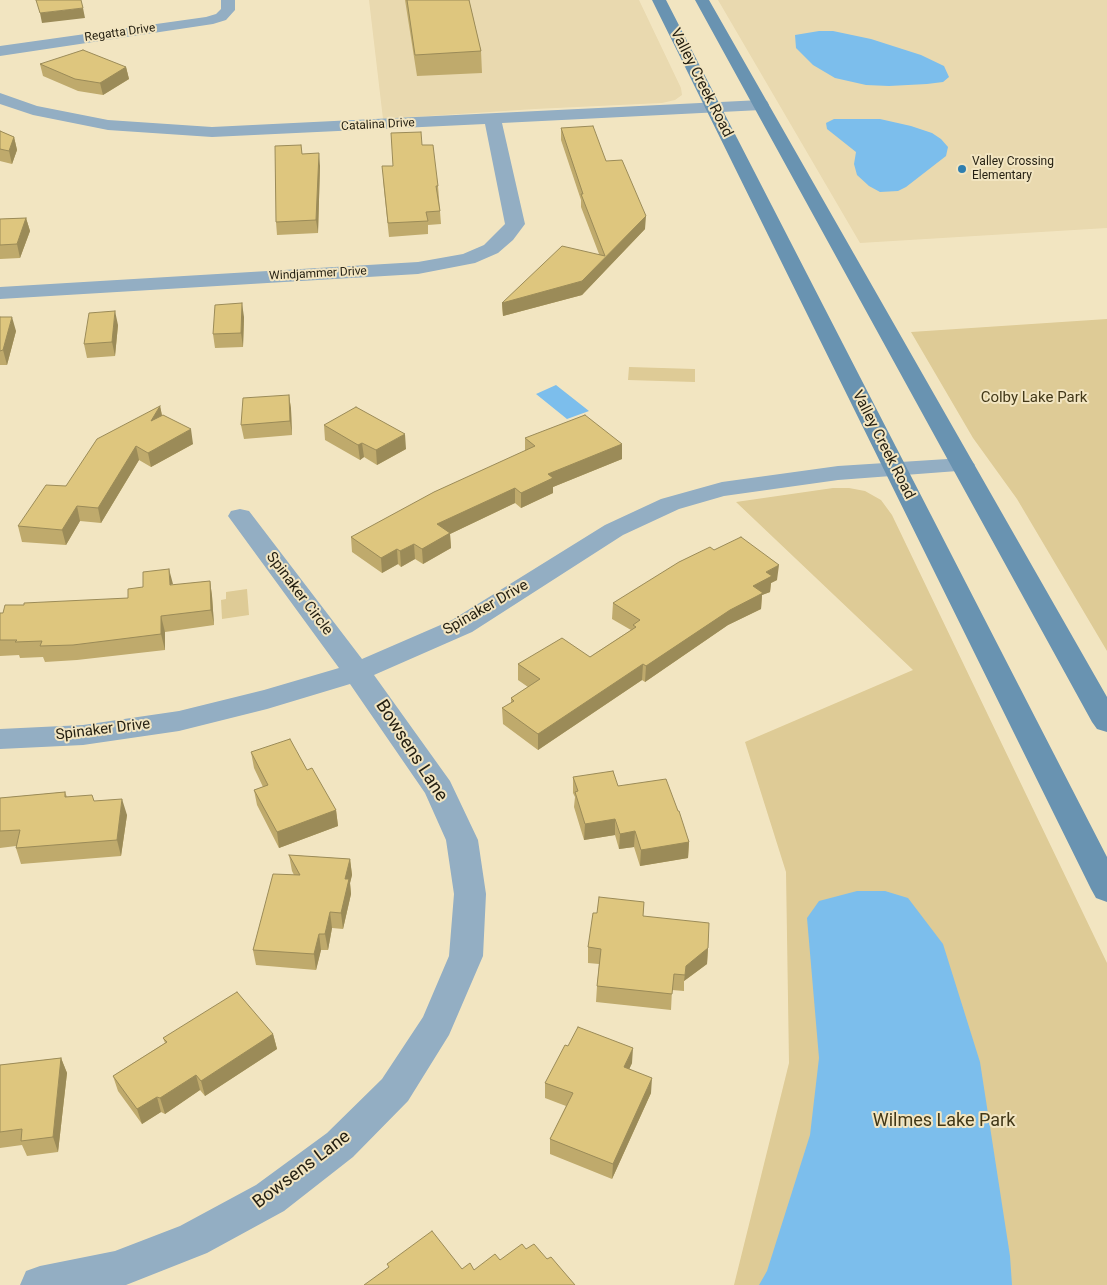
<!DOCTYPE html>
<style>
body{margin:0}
canvas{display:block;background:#f2e5c1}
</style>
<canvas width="1107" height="1285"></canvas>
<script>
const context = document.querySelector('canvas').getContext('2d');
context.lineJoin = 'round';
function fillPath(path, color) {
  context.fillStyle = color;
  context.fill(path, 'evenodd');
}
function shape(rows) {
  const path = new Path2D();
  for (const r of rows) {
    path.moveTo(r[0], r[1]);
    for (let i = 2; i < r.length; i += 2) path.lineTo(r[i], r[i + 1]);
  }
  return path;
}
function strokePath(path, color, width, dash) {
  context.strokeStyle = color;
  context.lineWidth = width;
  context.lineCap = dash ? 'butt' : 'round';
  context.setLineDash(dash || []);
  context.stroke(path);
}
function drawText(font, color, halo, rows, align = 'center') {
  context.font = font + ' Roboto,sans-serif';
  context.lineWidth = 4;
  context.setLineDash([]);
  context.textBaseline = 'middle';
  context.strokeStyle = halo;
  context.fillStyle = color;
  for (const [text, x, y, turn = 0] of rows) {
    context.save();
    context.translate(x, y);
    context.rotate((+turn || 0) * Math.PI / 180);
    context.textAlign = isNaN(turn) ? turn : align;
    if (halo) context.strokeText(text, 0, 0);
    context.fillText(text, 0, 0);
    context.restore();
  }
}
fillPath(shape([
 [369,0,639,0,681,88,682,95,675,100,662,103,535,109,383,119],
 [718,0,1107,0,1107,228,860,243]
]), '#e9d9af');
fillPath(shape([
 [1107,319,1107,651,1017,499,973,438,911,332],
 [629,367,695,369,695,382,628,380],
 [833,488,849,488,865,491,881,500,892,515,1107,963,1107,1285,734,1285,789,1063,786,872,745,742,913,670,736,502],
 [247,589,249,615,222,619,221,600,226,599,226,592]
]), '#decb96');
fillPath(shape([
 [819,31,833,31,871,39,921,55,944,66,949,77,943,82,927,84,889,86,866,85,835,78,813,65,796,48,795,35],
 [834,119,880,119,911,126,932,133,941,139,948,147,946,156,906,187,898,191,880,192,869,186,857,175,854,164,856,152,827,129,826,123],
 [556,385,589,411,567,419,536,394],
 [857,891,885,891,908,898,943,944,980,1062,1010,1256,1012,1285,759,1285,767,1271,810,1135,819,1058,807,918,819,901]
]), '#7cbeec');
fillPath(shape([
 [221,0,235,0,235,10,226,20,213,24,0,56,0,46,206,17,216,14,221,9,221,0],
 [0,93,37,106,108,120,212,127,761,100,767,101,769,105,767,109,761,110,502,123,525,224,513,240,498,253,475,263,418,274,0,299,0,287,418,262,463,254,484,245,505,224,485,124,212,137,108,130,33,115,0,104,0,93],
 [963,458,971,460,975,465,971,470,838,480,724,496,679,509,623,535,472,632,374,675,450,781,478,840,486,894,483,956,449,1035,408,1101,353,1157,284,1211,207,1253,126,1285,20,1285,26,1271,40,1266,115,1251,180,1226,256,1185,327,1133,382,1079,423,1017,449,956,454,894,446,840,425,793,350,684,267,709,179,731,83,745,0,749,0,729,83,725,179,711,264,690,339,668,228,516,231,511,240,509,249,511,362,659,452,620,605,525,661,499,722,482,838,466,963,458]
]), '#93aec3');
fillPath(shape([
 [652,0,666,0,1107,857,1107,902,1096,898,1091,889,652,0],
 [695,0,709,0,1107,697,1107,732,1097,729,1092,722,695,0]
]), '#6993b1');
fillPath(shape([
 [405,0,469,0,481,51,482,73,417,76],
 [40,64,126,67,129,79,103,95,78,91,43,76],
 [561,128,606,161,645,229,582,295,503,316,502,303,599,254,581,207,581,200,561,140],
 [0,131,14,137,17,150,12,164,0,161],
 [301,145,302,154,320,166,318,233,277,235,276,222],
 [422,145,438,186,441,224,428,225,428,234,389,237,383,179,393,166],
 [26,218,30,231,20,258,0,259,0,219],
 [0,317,16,331,7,365,0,365],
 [244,317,243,347,215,348,213,334],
 [118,325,115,356,87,358,84,344],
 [289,395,291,409,292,435,244,439,241,425],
 [160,406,162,415,193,444,151,467,139,460,101,523,80,521,66,545,22,542,18,526],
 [324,425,406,449,377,465,364,457,360,460,325,440],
 [525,438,622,444,622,459,553,487,553,493,521,508,515,503,450,534,451,548,423,564,415,559,401,567,398,564,382,573,352,552,351,537,525,451],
 [714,550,777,580,771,583,770,592,762,595,761,609,728,625,645,682,642,680,538,750,503,724,502,708,511,703,511,698,528,687,518,680,518,664,590,657,631,630,612,619,613,603],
 [210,581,212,596,214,625,165,632,165,650,77,660,45,662,43,657,20,658,19,655,0,656,0,613,3,613,24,605,128,598,173,585],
 [251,752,307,770,336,810,338,826,279,848,257,805,254,790,263,787,254,768],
 [573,777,618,786,689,842,688,858,640,866,634,847,619,849,615,835,584,840,574,807,575,797,573,793],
 [65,792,67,797,94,801,127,815,121,856,21,864,16,848,16,846,0,848,0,798],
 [289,855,350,859,352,875,350,883,351,894,343,929,332,928,328,950,321,950,316,970,256,965,253,950,294,875,292,871],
 [644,902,643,916,708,948,707,964,684,981,684,991,672,990,671,1010,596,1002,597,986,599,964,588,963,588,947,597,913],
 [273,1034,277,1049,205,1096,200,1090,165,1114,161,1112,142,1124,118,1091,113,1076,165,1043,163,1038],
 [568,1046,632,1063,629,1069,651,1093,612,1179,550,1154,550,1139,566,1106,545,1098,545,1083],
 [61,1058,67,1073,58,1152,27,1156,22,1145,0,1148,0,1065]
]), '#bfaa6c');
fillPath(shape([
 [83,8,85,18,42,23,40,13],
 [126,67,129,79,103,95,100,83],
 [14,137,17,150,12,164,9,151],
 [319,153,320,166,318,233,316,220],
 [646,216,645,229,582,295,503,316,502,303,582,281],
 [26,218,30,231,20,258,17,244],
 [242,303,244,317,243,347,241,333],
 [115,311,118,325,115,356,112,342],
 [12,317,16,331,7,365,3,350],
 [289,395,291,409,292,435,290,421],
 [160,406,163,421,151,421],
 [191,429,193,444,151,467,148,453],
 [405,434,406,449,377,465,376,450],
 [362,443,364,457,360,460,358,445],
 [622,444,622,459,553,487,553,493,521,508,521,493,548,474],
 [136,446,139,460,101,523,98,508],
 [515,488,515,503,450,534,451,548,423,564,422,549,437,524],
 [77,506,80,521,66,545,62,530],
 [414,544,415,559,401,567,400,551],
 [397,549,398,564,382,573,381,558],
 [779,565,777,580,771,583,770,592,762,595,761,609,728,625,645,682,646,666,753,586,766,572],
 [169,569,173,584,170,585],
 [210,581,212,596,214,625,211,610],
 [161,616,165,632,165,650,161,634],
 [643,664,642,680,538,750,538,734],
 [122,799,127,815,121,856,117,840],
 [336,810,338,826,279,848,277,832],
 [615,819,615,835,584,840,585,824],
 [635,831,634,847,619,849,620,834],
 [689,842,688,858,640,866,641,850],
 [350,859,352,875,350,883,351,894,343,929,341,913,345,879],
 [330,912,332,928,328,950,325,934],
 [319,934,321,950,316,970,314,954],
 [708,948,707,964,684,981,686,966],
 [273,1034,277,1049,205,1096,201,1081],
 [633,1048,632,1063,623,1083,624,1067],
 [61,1058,67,1073,58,1152,53,1137],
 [196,1075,200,1090,165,1114,160,1098],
 [652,1078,651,1093,612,1179,613,1164],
 [157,1097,161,1112,142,1124,137,1109]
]), '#9b8b58');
const building = shape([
 [36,0,81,0,83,8,40,13,36,0],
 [407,0,469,0,481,51,415,55,407,0],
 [83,50,126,67,100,83,75,79,40,64,83,50],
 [593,126,606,161,622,160,646,216,582,281,502,303,562,246,605,256,581,194,583,194,561,128,593,126],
 [0,131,14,137,9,151,0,149,0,131],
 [421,132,422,145,433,145,438,186,436,186,440,211,426,212,428,221,388,223,382,166,393,166,391,133,421,132],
 [301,145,302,154,319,153,316,220,276,222,275,146,301,145],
 [26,218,17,244,0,245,0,219,26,218],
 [242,303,241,333,213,334,215,305,242,303],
 [115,311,112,342,84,344,89,313,115,311],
 [0,317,12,317,3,350,0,351,0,317],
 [289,395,290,421,241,425,243,398,289,395],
 [160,406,151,421,163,415,191,429,148,453,136,446,98,508,77,506,62,530,18,526,46,485,66,486,97,439,160,406],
 [356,407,405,434,376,450,362,443,358,445,324,425,356,407],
 [585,415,622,444,548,474,553,478,521,493,515,488,437,524,450,533,422,549,414,544,400,551,397,549,381,558,351,537,434,492,535,446,525,438,585,415],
 [741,537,779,565,766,572,772,576,753,586,763,593,730,610,646,666,643,664,538,734,502,708,514,701,511,698,540,679,518,664,562,638,590,657,636,627,633,625,640,620,613,603,679,562,710,547,714,550,741,537],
 [169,569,170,585,210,581,211,610,161,616,161,634,73,645,40,646,42,641,15,642,17,640,0,640,0,613,3,613,5,605,24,605,24,603,128,598,128,589,143,587,143,572,169,569],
 [290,739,307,770,312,768,336,810,277,832,254,790,268,785,251,752,290,739],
 [613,771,618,786,666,779,678,811,679,811,689,842,641,850,635,831,620,834,615,819,585,824,575,792,578,791,573,777,613,771],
 [65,792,65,797,92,795,94,801,122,799,117,840,16,848,20,830,0,831,0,798,65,792],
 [289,855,350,859,345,879,349,879,341,913,330,912,325,934,319,934,314,954,253,950,273,874,300,875,289,855],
 [599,897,644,902,643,916,709,923,708,948,686,966,685,975,674,974,672,994,597,986,601,949,588,947,593,913,597,913,599,897],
 [237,992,273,1034,201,1081,196,1075,160,1098,157,1097,137,1109,113,1076,167,1042,163,1038,237,992],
 [578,1027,633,1048,624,1067,652,1078,613,1164,550,1139,573,1093,545,1083,565,1045,568,1046,578,1027],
 [61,1058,53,1137,21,1141,22,1129,0,1132,0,1065,61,1058],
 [432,1231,462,1269,470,1263,474,1270,495,1254,500,1260,522,1244,526,1249,534,1244,547,1259,551,1257,575,1285,364,1285,389,1267,387,1264,432,1231]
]);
fillPath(building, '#dec67e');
strokePath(building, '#9b8b58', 1);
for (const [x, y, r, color] of [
 [962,169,5,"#2e7eaf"]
]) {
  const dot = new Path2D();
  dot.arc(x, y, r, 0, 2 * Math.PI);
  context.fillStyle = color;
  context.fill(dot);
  strokePath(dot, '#f2e5c1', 2);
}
drawText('12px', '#241f11', '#f2e5c1', [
 ["Regatta Drive",120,33,-8],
 ["Catalina Drive",378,125,-3],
 ["Windjammer Drive",318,274,-3]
]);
drawText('12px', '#241f11', '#f2e5c1', [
 ["Valley Crossing",972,162],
 ["Elementary",972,176]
], 'left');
drawText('15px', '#241f11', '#f2e5c1', [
 ["Valley Creek Road",701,83,63],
 ["Valley Creek Road",883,445,63],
 ["Spinaker Circle",299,594,53],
 ["Spinaker Drive",486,608,-30],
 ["Spinaker Drive",103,730,-7]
]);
drawText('15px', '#423818', '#f2e5c1', [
 ["Colby Lake Park",1034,398]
]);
drawText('18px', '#241f11', '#f2e5c1', [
 ["Bowsens Lane",411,751,57],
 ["Bowsens Lane",302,1170,-37]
]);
drawText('18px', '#423818', '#f2e5c1', [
 ["Wilmes Lake Park",944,1121]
]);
</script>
